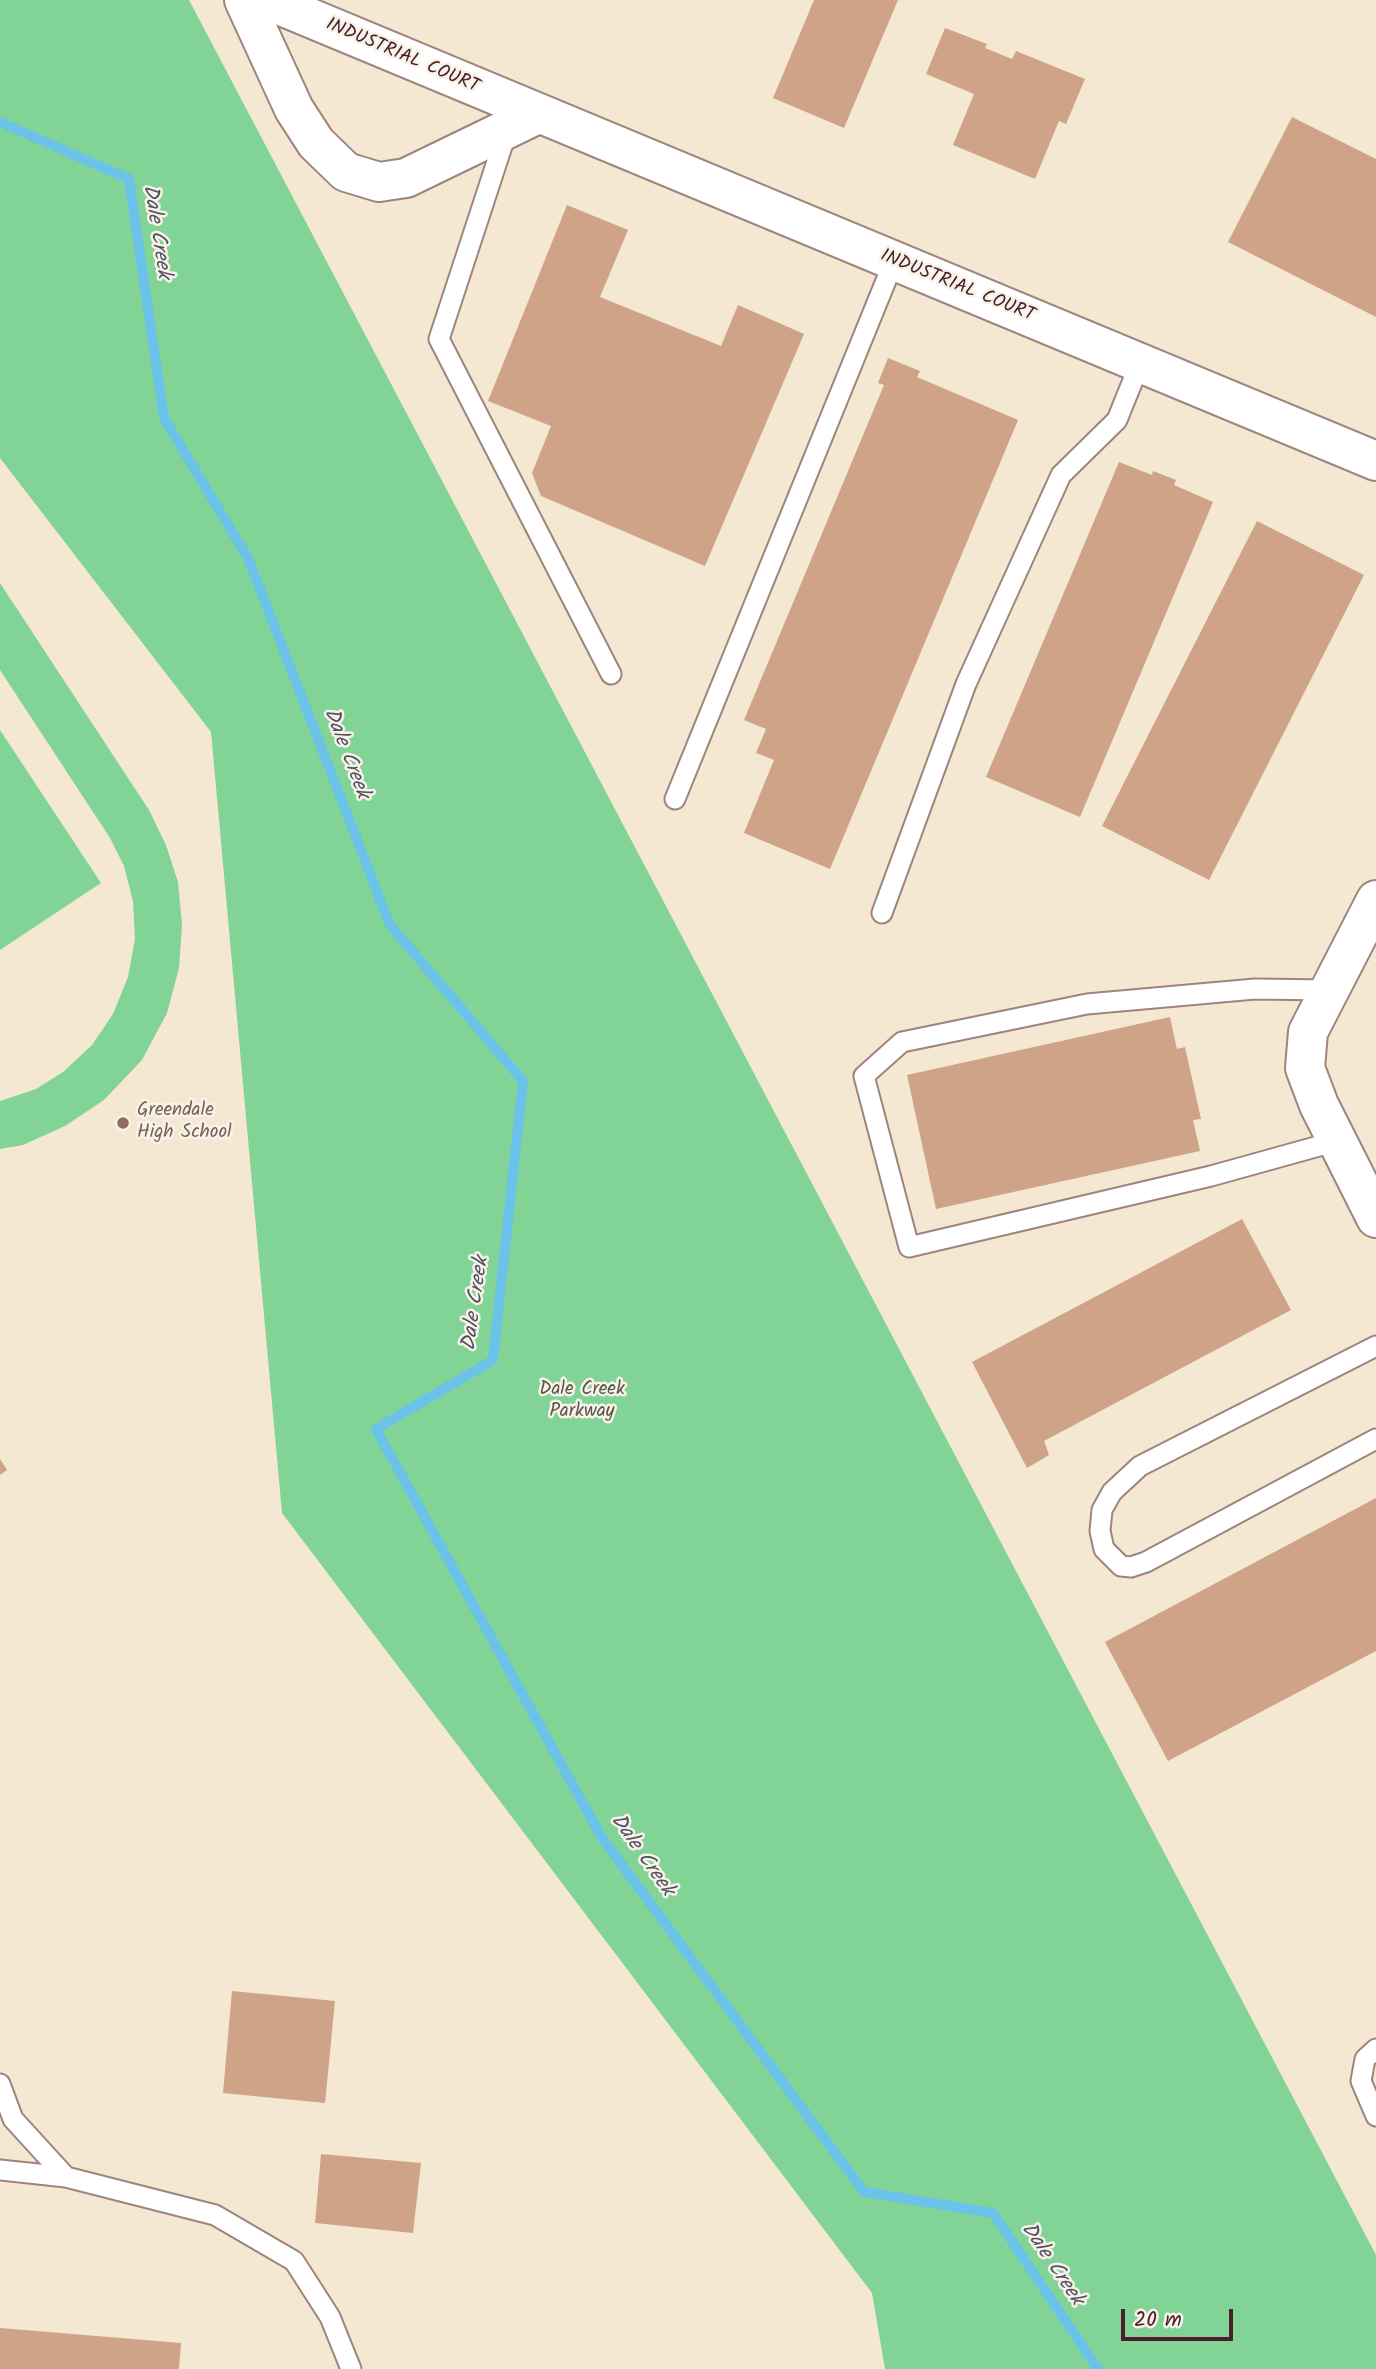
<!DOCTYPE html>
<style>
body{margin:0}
#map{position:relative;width:1376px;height:2369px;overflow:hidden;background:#f4e8d2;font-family:Kalam,sans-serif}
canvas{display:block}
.scale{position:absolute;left:1121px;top:2309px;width:112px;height:32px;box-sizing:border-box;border:4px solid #4a1f2b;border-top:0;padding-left:9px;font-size:21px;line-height:24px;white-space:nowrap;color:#4a1f2b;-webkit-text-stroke:5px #f7f3e8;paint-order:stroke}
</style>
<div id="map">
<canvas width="1376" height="2369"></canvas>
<div class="scale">20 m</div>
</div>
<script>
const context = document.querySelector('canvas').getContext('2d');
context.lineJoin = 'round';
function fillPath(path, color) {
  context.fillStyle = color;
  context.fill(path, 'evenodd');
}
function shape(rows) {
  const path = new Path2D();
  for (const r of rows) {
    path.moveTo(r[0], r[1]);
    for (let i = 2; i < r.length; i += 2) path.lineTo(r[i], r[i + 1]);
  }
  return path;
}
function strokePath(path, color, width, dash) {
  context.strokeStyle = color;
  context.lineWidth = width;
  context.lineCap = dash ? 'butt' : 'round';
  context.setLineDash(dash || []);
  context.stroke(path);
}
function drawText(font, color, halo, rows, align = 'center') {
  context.font = font + ' Kalam,sans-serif';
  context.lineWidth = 5;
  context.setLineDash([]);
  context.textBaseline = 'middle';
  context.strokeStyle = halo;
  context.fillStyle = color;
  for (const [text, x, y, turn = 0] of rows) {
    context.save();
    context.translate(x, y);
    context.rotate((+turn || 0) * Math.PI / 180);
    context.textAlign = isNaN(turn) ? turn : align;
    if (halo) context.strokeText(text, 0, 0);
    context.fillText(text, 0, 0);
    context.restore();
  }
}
fillPath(shape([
 [0,0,189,0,1376,2255,1376,2369,885,2369,872,2293,282,1513,211,732,0,458],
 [0,583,149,810,166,845,178,882,182,925,179,968,167,1013,142,1060,104,1100,65,1126,23,1145,0,1149,0,1101,36,1089,63,1072,92,1045,113,1014,128,977,135,939,133,901,124,866,110,838,0,670],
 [0,730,101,883,0,950]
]), '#81d496');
strokePath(shape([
 [0,122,129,179,164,418,248,558,390,925,523,1081,493,1360,376,1429,602,1838,864,2192,993,2213,1098,2369]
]), '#6bc3e9', 10);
fillPath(shape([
 [814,0,898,0,844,128,773,98],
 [945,28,987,44,985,48,1012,59,1016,51,1085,79,1066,124,1059,121,1035,179,953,145,974,94,926,74],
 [1292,117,1376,159,1376,317,1228,242],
 [567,205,628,230,600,297,721,346,738,305,804,334,705,566,541,496,532,473,551,426,488,401],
 [888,358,920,371,917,377,1018,420,830,869,744,833,774,760,756,753,766,729,744,720,884,385,878,383],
 [1119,462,1152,475,1153,471,1176,480,1174,485,1213,502,1080,817,986,777],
 [1257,521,1364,575,1209,880,1102,826],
 [1170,1017,1177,1049,1185,1047,1201,1119,1193,1120,1200,1151,936,1209,907,1075],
 [1242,1219,1291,1310,1044,1441,1049,1455,1027,1468,972,1362],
 [0,1459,7,1470,0,1475],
 [1376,1498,1376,1651,1168,1761,1105,1642],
 [232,1991,335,2001,325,2103,223,2093],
 [321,2154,421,2163,413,2233,315,2223],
 [0,2328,181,2343,179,2369,0,2369]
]), '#cea387');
const service = shape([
 [507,131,439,339,611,674],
 [675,799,894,261],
 [882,913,966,684,1061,475,1117,420,1140,363],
 [1330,990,1255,989,1087,1004,902,1042,864,1076,909,1247,1211,1176,1337,1141],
 [1376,1346,1140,1466,1112,1492,1102,1510,1100,1531,1104,1549,1121,1566,1131,1567,1146,1562,1376,1439],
 [1376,2049,1365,2059,1361,2081,1376,2116],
 [0,2084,13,2119,66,2177],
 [0,2170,66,2177,215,2215,294,2261,330,2317,351,2369]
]);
const minor = shape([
 [244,0,294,109,316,143,346,172,379,182,406,178,538,114],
 [267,0,1376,461],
 [1376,900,1308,1032,1305,1068,1319,1105,1376,1218]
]);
strokePath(service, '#9f847e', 23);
strokePath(minor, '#9f847e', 42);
strokePath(service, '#fff', 19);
strokePath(minor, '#fff', 38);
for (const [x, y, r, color] of [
 [123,1123,7,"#8d6e63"]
]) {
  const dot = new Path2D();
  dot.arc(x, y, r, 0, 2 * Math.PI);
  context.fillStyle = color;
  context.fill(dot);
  strokePath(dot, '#f7f3e8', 2.5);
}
drawText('19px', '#4a1f2b', '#f7f3e8', [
 ["INDUSTRIAL COURT",402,57,23],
 ["INDUSTRIAL COURT",957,287,22]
]);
drawText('19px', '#785e54', '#f7f3e8', [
 ["Greendale",137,1112],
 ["High School",137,1134]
], 'left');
drawText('19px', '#5a554b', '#f7f3e8', [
 ["Dale Creek",582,1391],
 ["Parkway",582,1413]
]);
drawText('italic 21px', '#545064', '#f7f3e8', [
 ["Dale Creek",155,232,81],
 ["Dale Creek",345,754,69],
 ["Dale Creek",477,1304,-82],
 ["Dale Creek",641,1856,55],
 ["Dale Creek",1051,2265,56]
]);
</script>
